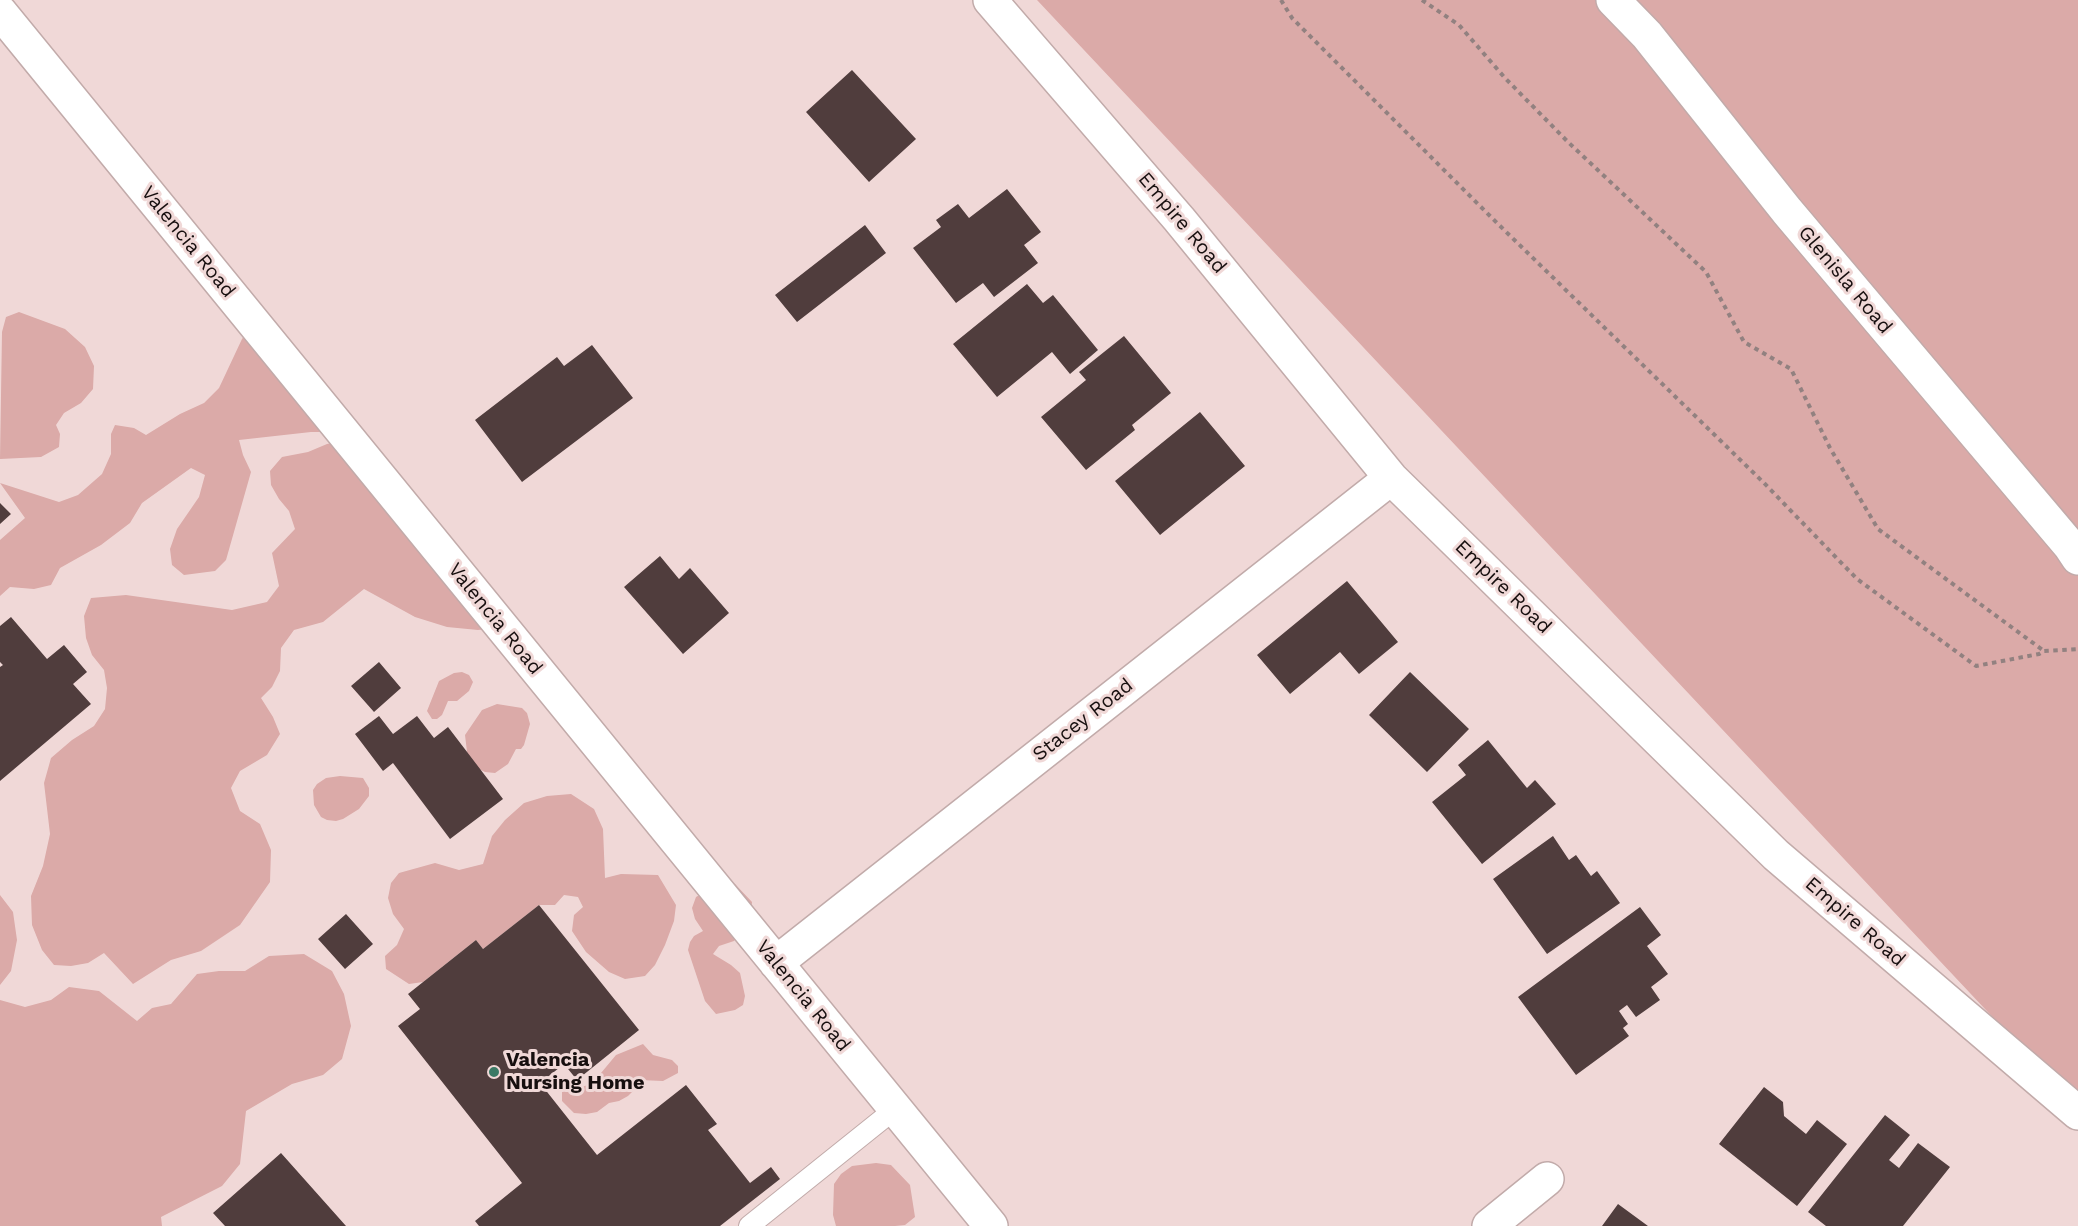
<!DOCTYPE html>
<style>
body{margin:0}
canvas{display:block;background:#f0d8d7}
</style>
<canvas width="2078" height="1226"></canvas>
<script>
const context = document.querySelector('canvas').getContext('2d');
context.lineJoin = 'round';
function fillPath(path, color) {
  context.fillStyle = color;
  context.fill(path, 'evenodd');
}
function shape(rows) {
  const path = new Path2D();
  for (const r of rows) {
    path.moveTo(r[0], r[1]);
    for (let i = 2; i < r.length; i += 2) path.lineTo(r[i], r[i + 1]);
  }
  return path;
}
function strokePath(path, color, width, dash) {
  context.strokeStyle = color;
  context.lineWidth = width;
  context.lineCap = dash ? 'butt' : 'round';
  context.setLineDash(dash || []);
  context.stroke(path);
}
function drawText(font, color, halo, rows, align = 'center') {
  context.font = font + ' "Work Sans",sans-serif';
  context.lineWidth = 6;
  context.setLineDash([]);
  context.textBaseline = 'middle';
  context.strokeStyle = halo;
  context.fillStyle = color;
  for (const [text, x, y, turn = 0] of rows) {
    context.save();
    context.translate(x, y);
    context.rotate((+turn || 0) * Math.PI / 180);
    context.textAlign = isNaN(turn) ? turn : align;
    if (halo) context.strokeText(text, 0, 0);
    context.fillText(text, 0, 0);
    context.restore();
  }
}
fillPath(shape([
 [1037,0,2078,0,2078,1108],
 [19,312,65,329,85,347,94,366,93,389,81,403,64,413,56,425,60,434,59,447,41,457,0,459,2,332,6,317],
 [254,323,343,432,311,432,239,440,243,455,251,472,226,560,215,571,184,575,172,565,170,549,177,529,199,497,205,475,191,468,142,503,130,523,101,545,60,568,51,585,34,589,10,587,0,596,0,540,25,518,0,483,59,502,78,495,102,474,111,454,111,434,115,425,134,428,146,435,180,414,204,403,219,388,242,339],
 [349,439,502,627,478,630,447,627,415,617,364,589,323,622,294,630,281,648,280,671,272,687,261,698,273,717,280,734,267,755,240,771,231,788,240,811,260,824,271,850,270,882,240,925,201,951,171,960,133,984,104,953,88,963,71,966,54,965,42,950,32,925,31,896,43,866,50,834,44,783,51,758,72,740,94,726,105,709,107,688,104,670,92,655,86,638,84,616,91,598,126,595,232,610,267,602,279,586,272,553,295,529,289,511,279,499,271,485,270,471,282,457,308,452,327,444],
 [462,672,469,675,473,682,469,691,457,701,448,701,442,715,437,719,432,719,427,711,439,681,454,673],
 [497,704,522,708,527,713,530,724,524,745,521,749,516,749,508,764,495,773,485,772,475,767,468,760,465,735,482,710],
 [340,776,363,778,369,788,369,796,359,809,343,819,336,821,327,820,321,817,314,805,313,790,317,784,326,778],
 [571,794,594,809,603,829,605,878,621,874,658,875,676,905,674,921,665,945,655,965,645,976,625,979,609,972,586,952,572,931,574,915,583,907,578,897,564,895,555,905,539,905,483,949,476,940,423,982,409,984,386,969,385,956,397,945,404,929,393,914,388,898,391,883,399,873,435,863,459,870,483,864,492,836,505,820,524,803,547,796],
 [721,882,735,884,752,902,750,923,734,941,719,946,713,954,731,965,740,973,745,996,743,1005,735,1010,716,1014,705,1001,688,950,690,942,694,936,703,931,695,919,692,908,696,897],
 [0,895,13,912,17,940,11,971,0,985],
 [304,954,332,971,344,994,351,1026,342,1059,323,1075,292,1084,246,1111,240,1164,222,1186,161,1217,162,1226,0,1226,0,1000,25,1007,51,1000,69,987,99,991,137,1021,152,1008,171,1004,197,974,219,971,245,971,269,956],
 [643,1044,653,1055,672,1060,678,1066,678,1073,663,1081,640,1080,636,1088,628,1096,619,1101,609,1103,597,1112,586,1114,574,1113,562,1101,562,1092,567,1087,572,1089,585,1086,596,1079,616,1055],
 [876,1163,891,1165,910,1185,915,1217,905,1225,895,1226,836,1226,833,1215,834,1184,841,1174,852,1166]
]), '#dbaaa8');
fillPath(shape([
 [852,70,916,139,869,182,806,112],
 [1007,189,1041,232,1024,245,1038,263,994,297,983,283,956,303,913,248,941,227,936,220,958,204,969,218],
 [865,225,886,253,797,322,775,295],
 [1027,284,1043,303,1053,295,1098,350,1070,374,1052,352,997,397,953,344],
 [1124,336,1171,393,1132,425,1135,430,1086,470,1041,417,1086,380,1079,372],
 [592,345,633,398,522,482,475,420,557,357,564,366],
 [1200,412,1245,466,1160,535,1115,481],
 [0,503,11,514,0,524],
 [660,556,679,579,690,568,729,613,683,654,624,587],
 [1347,581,1398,642,1359,674,1340,652,1290,694,1257,655],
 [11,617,47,659,64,645,87,672,73,684,91,704,0,781,0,667,3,665,0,662,0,626],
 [379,662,401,688,374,712,351,686],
 [1410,672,1469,729,1427,772,1369,715],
 [379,716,393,734,417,716,434,738,448,727,503,799,450,839,393,763,383,771,355,734],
 [1488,740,1527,788,1535,780,1556,804,1482,864,1432,802,1466,775,1458,765],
 [1553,836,1569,860,1576,855,1591,876,1597,871,1620,903,1547,954,1493,879],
 [539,905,639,1030,577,1080,564,1064,540,1083,597,1155,686,1085,717,1124,708,1130,750,1183,771,1167,780,1179,720,1226,479,1226,475,1221,522,1183,398,1026,420,1009,408,994,476,940,483,949],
 [1640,907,1661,935,1647,946,1668,974,1651,987,1660,1000,1636,1017,1627,1005,1619,1011,1628,1024,1623,1028,1629,1036,1576,1075,1518,997],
 [346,914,373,944,345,969,318,939],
 [1764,1087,1783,1102,1784,1116,1806,1134,1817,1120,1847,1144,1797,1206,1719,1144],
 [1885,1115,1910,1135,1889,1160,1899,1168,1918,1143,1950,1167,1903,1226,1826,1226,1808,1212],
 [281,1153,346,1226,225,1226,213,1213],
 [1618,1204,1648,1226,1602,1226]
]), '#503d3d');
const lane = shape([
 [749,1226,895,1109]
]);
const street = shape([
 [990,0,1179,219,1391,478,1776,855,2078,1113],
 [0,12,991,1226],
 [776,963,1391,478],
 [1489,1226,1547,1179]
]);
const secondary = shape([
 [1613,0,1647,35,1787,211,2070,546,2078,558]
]);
strokePath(lane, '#c2abaa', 22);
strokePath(street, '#c2abaa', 36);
strokePath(secondary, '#c2abaa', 36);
strokePath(shape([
 [1281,0,1292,18,1497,223,1764,483,1857,579,1976,666,2039,654,2044,651,2078,649],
 [1422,0,1459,25,1505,78,1568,142,1706,272,1744,342,1791,369,1830,448,1878,529,2044,651]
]), '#928180', 4, [4.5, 4.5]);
strokePath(lane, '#fff', 20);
strokePath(street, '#fff', 33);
strokePath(secondary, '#fff', 33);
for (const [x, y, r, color] of [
 [494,1072,6,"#3b7965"]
]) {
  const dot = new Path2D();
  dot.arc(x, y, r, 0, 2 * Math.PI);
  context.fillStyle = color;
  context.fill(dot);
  strokePath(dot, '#f0d8d7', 2);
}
drawText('20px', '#170f0f', '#f0d8d7', [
 ["Empire Road",1182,223,50],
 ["Valencia Road",188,242,51],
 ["Glenisla Road",1845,280,50],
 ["Empire Road",1503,587,44],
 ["Valencia Road",495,619,51],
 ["Stacey Road",1083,720,-38],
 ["Empire Road",1855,922,41],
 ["Valencia Road",803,996,51]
]);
drawText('bold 20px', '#170f0f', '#f0d8d7', [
 ["Valencia",506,1060],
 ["Nursing Home",506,1083]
], 'left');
</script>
